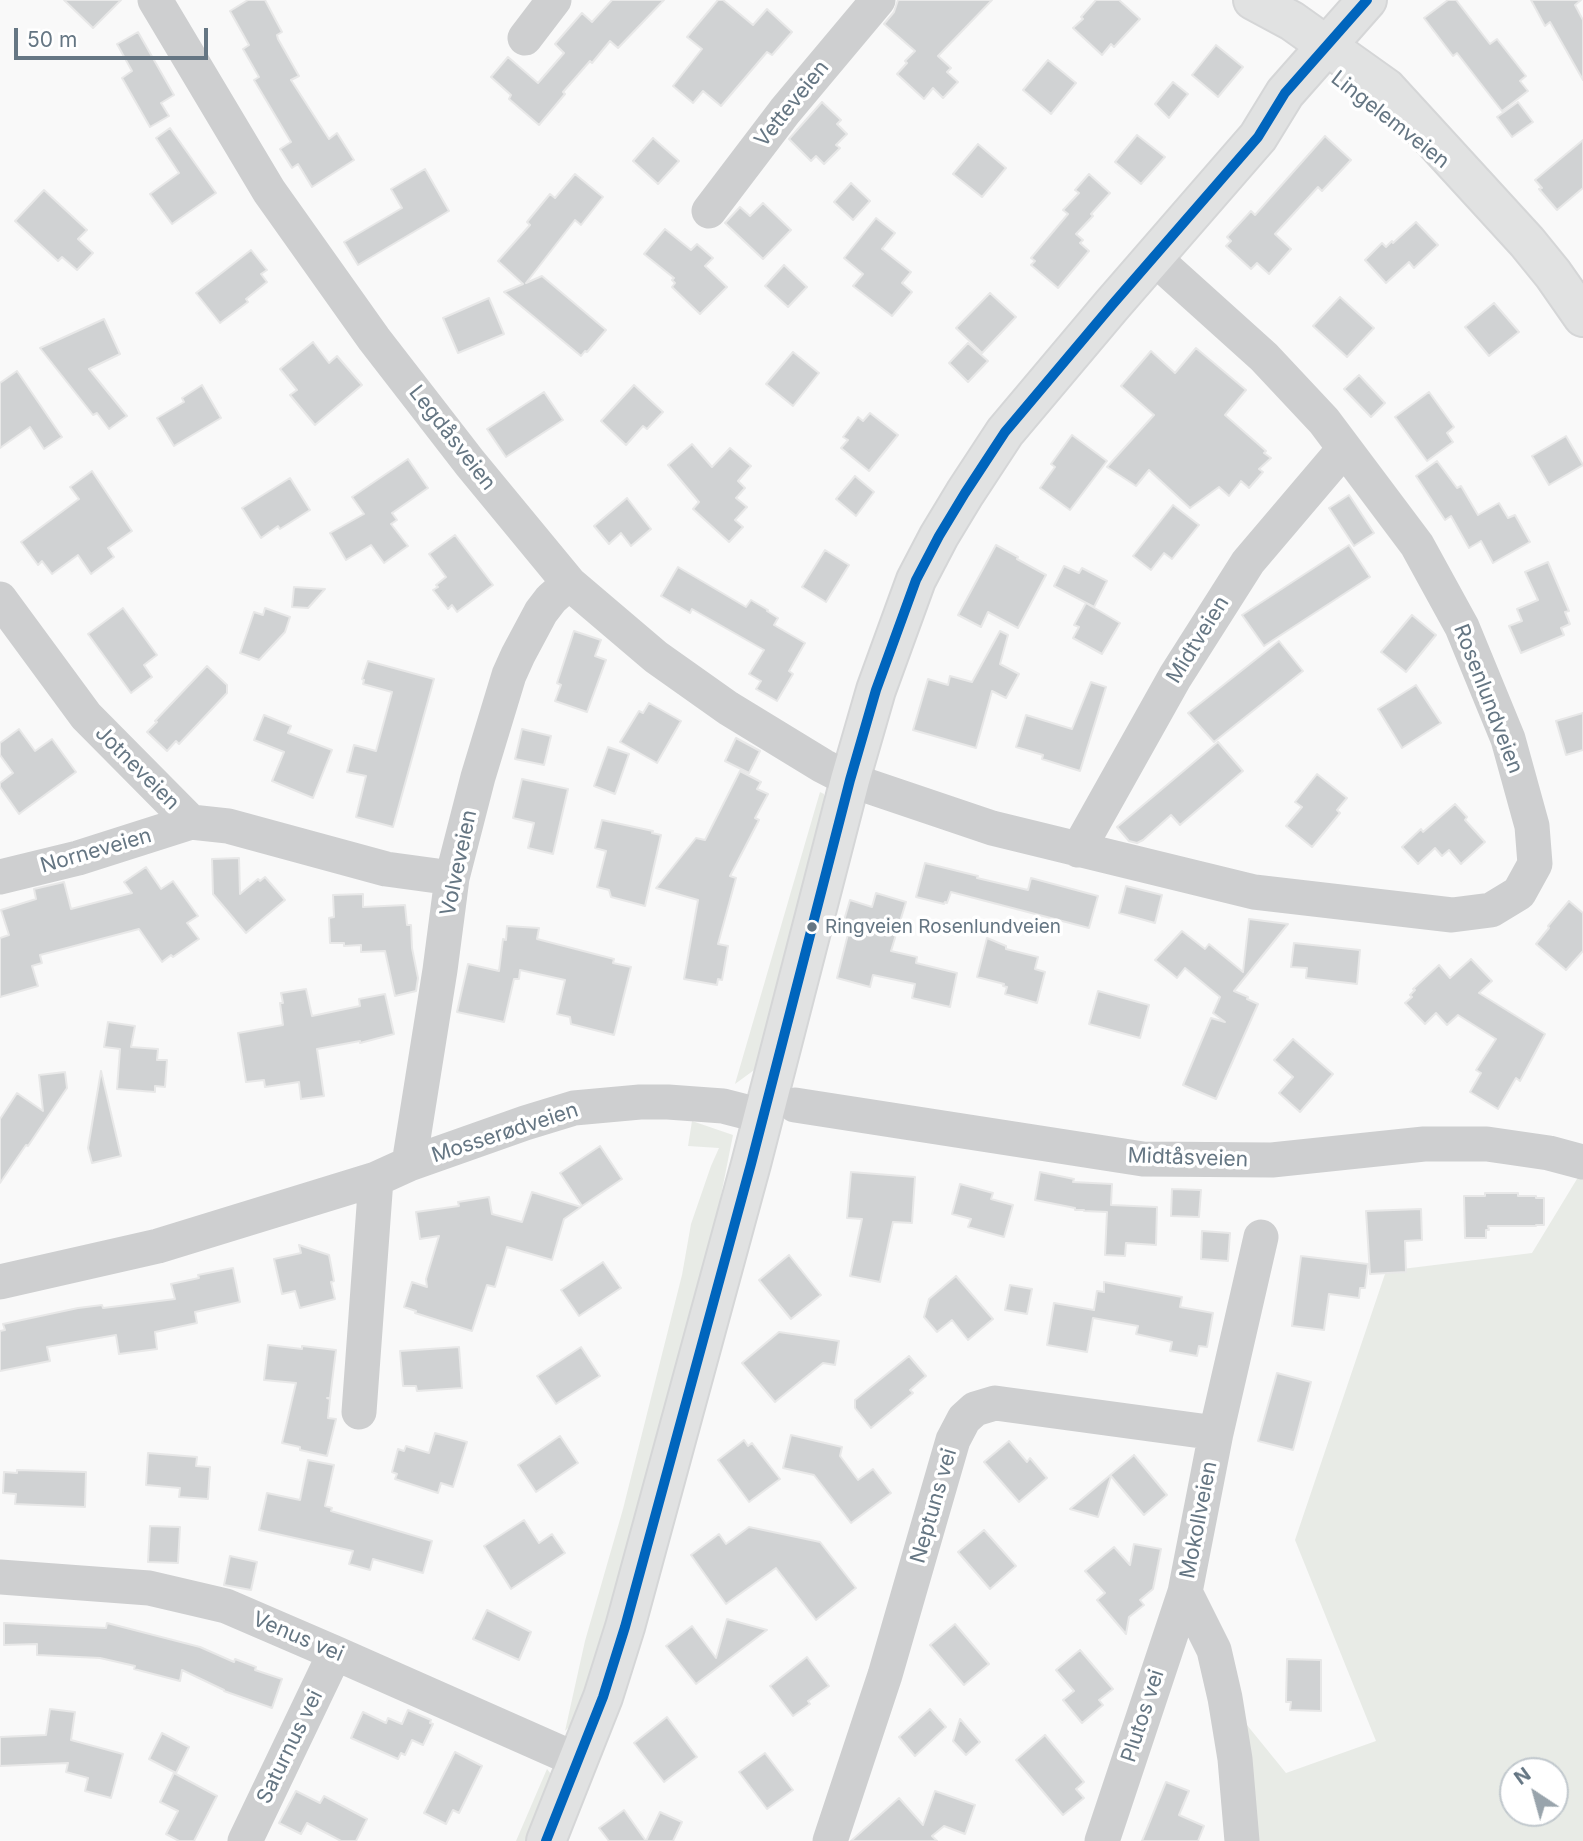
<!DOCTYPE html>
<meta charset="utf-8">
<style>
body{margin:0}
#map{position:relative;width:1583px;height:1841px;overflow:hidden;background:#f9f9f9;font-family:Inter,sans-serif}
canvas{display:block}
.north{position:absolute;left:1499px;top:1757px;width:70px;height:70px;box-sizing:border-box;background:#fff;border:2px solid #c1c8cd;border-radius:50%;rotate:324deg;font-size:19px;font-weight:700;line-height:28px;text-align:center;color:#657683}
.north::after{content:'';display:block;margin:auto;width:24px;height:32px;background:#99a4ac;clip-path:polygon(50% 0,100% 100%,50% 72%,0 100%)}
.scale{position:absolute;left:14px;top:28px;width:194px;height:32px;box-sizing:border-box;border:4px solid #657683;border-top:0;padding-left:9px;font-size:21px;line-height:24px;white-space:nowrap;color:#657683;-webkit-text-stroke:5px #fff;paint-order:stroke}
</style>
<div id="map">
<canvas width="1583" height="1841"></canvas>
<div class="north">N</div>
<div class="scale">50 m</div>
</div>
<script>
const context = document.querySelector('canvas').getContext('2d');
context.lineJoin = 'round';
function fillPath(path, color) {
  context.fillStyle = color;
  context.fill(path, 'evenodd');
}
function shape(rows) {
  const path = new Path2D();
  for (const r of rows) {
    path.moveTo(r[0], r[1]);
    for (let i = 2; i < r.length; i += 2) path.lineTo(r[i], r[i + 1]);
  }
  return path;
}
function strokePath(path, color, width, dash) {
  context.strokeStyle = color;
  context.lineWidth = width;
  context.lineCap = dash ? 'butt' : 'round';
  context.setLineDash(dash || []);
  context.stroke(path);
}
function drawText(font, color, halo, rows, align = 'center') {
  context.font = font + ' Inter,sans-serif';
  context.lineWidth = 7;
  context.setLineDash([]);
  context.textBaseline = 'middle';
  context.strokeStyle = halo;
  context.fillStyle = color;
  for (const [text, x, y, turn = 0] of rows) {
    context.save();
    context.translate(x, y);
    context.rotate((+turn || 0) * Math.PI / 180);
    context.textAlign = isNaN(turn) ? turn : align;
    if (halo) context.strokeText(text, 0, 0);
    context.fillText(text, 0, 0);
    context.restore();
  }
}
fillPath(shape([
 [820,792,824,794,825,814,761,1065,735,1084],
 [692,1121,733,1135,659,1507,582,1714,565,1731,585,1641,623,1509,682,1275,691,1224,711,1166,719,1148,688,1146],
 [1583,1169,1583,1841,1238,1841,1225,1698,1286,1773,1376,1741,1295,1540,1386,1271,1532,1253],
 [1513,1771,1555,1771,1555,1813,1513,1813],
 [547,1769,555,1779,530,1841,516,1841]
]), '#e8ebe6');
const building = shape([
 [64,0,121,0,93,28,64,0],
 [248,0,265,0,282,32,277,35,278,39,299,76,291,80,329,139,337,133,354,160,312,187,298,164,292,168,280,149,291,142,254,80,259,77,243,49,249,45,230,11,248,0],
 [612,0,664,0,618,48,610,41,592,63,590,61,563,92,565,94,539,125,509,99,511,95,491,77,508,57,538,83,564,53,555,44,582,13,592,22,612,0],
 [718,0,723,0,753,25,767,9,792,32,772,55,767,52,721,106,703,91,693,103,673,86,702,49,687,37,718,0],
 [898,0,992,0,938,56,951,68,947,72,958,82,943,98,933,88,924,99,897,74,907,63,905,61,915,51,884,24,894,12,898,0],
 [1096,0,1119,0,1140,19,1114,47,1111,44,1102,55,1073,28,1083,19,1081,17,1096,0],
 [1448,0,1456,0,1490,44,1497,39,1526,76,1520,81,1528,91,1502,111,1457,53,1453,56,1424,18,1448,0],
 [1531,0,1581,0,1575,5,1583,20,1583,80,1550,22,1545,26,1531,0],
 [138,32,174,95,161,103,169,116,150,127,122,78,132,71,117,44,138,32],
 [1216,45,1243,67,1218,97,1192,75,1216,45],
 [1048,60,1076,83,1051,114,1023,90,1048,60],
 [1173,82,1188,94,1169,118,1155,104,1173,82],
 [822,102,841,120,837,124,847,134,836,145,840,148,824,164,816,156,811,161,789,139,822,102],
 [1518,102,1533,122,1512,137,1497,117,1518,102],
 [170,128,216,193,172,224,150,194,179,173,156,138,170,128],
 [1137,135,1165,157,1141,184,1115,162,1137,135],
 [1325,136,1351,160,1322,191,1318,187,1275,234,1291,249,1269,274,1257,263,1251,269,1226,246,1231,241,1227,237,1251,211,1255,215,1325,136],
 [653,138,679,161,658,184,633,161,653,138],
 [1583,140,1583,188,1557,210,1539,189,1542,188,1535,180,1583,140],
 [978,144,1006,168,982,197,953,174,978,144],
 [425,169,449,211,358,265,344,242,402,208,391,189,425,169],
 [575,174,603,197,581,225,575,220,526,283,542,276,606,330,587,352,585,351,581,356,504,292,523,284,498,261,530,225,527,222,550,194,555,198,575,174],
 [1089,174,1110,193,1091,214,1093,216,1076,234,1083,240,1080,243,1089,251,1058,288,1031,265,1035,261,1031,258,1068,214,1063,210,1079,193,1075,190,1089,174],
 [851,183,870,201,853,220,834,202,851,183],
 [44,190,87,230,78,239,93,253,77,270,62,257,58,261,15,221,44,190],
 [763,203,791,230,763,259,725,223,740,207,750,216,763,203],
 [876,218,895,233,882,249,911,272,902,283,912,292,892,316,853,286,863,274,844,258,876,218],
 [1416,222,1438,245,1414,268,1409,262,1386,283,1365,260,1382,243,1386,247,1392,241,1393,243,1416,222],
 [665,229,691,250,697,244,713,258,705,266,727,287,700,314,672,287,675,283,672,280,674,278,644,254,665,229],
 [251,250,267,270,261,274,267,282,246,299,248,302,220,323,196,293,251,250],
 [784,265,807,287,788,307,765,286,784,265],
 [990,293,1016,317,982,353,956,328,990,293],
 [1340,297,1374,328,1347,357,1313,326,1340,297],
 [489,298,504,334,458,353,443,318,489,298],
 [1494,303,1519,332,1489,356,1465,327,1494,303],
 [104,319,120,354,89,369,127,416,109,429,97,413,93,415,40,348,104,319],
 [313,342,329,363,337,356,362,385,315,425,290,395,297,390,280,369,313,342],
 [968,343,988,361,968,382,949,363,968,343],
 [1196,348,1246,390,1225,415,1266,451,1264,453,1271,458,1259,469,1263,472,1249,488,1241,481,1229,496,1219,487,1190,508,1149,470,1136,486,1107,467,1154,415,1121,386,1151,351,1175,373,1196,348],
 [793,352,819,373,793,406,766,384,793,352],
 [17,371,62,437,44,449,30,427,0,448,0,383,17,371],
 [1359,375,1385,403,1371,417,1344,389,1359,375],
 [202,385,221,418,174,446,157,418,184,402,182,398,202,385],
 [634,385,663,412,647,429,643,426,626,445,601,421,634,385],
 [544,392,563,420,506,457,487,429,544,392],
 [1429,392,1454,427,1447,433,1453,442,1427,461,1395,417,1429,392],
 [870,413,898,435,869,471,841,448,848,440,843,437,858,417,863,421,870,413],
 [1072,435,1107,461,1070,510,1040,488,1055,467,1051,464,1072,435],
 [1566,436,1583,465,1549,485,1532,456,1566,436],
 [692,444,712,467,730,448,751,466,738,481,745,488,736,498,747,507,735,520,743,527,729,542,693,509,699,502,668,465,692,444],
 [408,459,428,488,392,513,397,520,391,524,408,546,384,563,371,545,346,560,330,533,364,514,352,497,408,459],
 [1437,461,1457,488,1461,486,1478,515,1499,503,1508,518,1515,515,1530,542,1493,563,1481,541,1469,548,1451,516,1445,520,1416,476,1437,461],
 [92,471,132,531,108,548,114,557,91,574,78,555,52,574,42,561,38,565,21,542,79,499,70,487,92,471],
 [855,476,874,492,856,516,836,499,855,476],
 [290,478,310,510,280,529,278,526,261,538,242,508,290,478],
 [1349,495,1374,533,1354,546,1329,508,1349,495],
 [627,498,651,529,631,546,621,533,609,544,594,526,627,498],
 [1173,505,1199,525,1172,559,1164,553,1151,570,1133,556,1173,505],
 [455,535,493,585,457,612,452,605,448,609,433,590,438,587,436,585,446,577,429,554,455,535],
 [996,545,1018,557,1017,559,1046,575,1018,628,988,612,981,627,958,615,996,545],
 [1349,545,1370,577,1264,646,1242,615,1349,545],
 [825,550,849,565,826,602,802,587,825,550],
 [1548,562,1569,611,1565,612,1570,624,1561,628,1564,635,1521,653,1509,626,1522,621,1517,609,1538,600,1525,572,1548,562],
 [1064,566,1079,573,1082,568,1107,581,1094,607,1054,586,1064,566],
 [678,567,746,607,751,600,768,610,767,611,778,618,774,625,805,643,789,671,793,674,777,701,756,689,761,681,749,674,764,650,692,609,690,613,661,596,678,567],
 [294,587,325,589,308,608,292,607,294,587],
 [1086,603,1120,623,1102,654,1073,638,1079,627,1074,625,1086,603],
 [123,608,157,655,144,665,152,677,131,693,88,634,123,608],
 [265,608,290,617,285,632,259,660,240,653,254,612,263,615,265,608],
 [1412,615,1436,635,1406,672,1381,652,1412,615],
 [574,631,601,640,595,656,606,660,587,712,555,701,561,685,557,683,574,631],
 [1000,631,1008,635,1000,664,1019,674,1006,698,992,691,976,748,913,730,928,679,948,685,950,676,972,682,1000,631],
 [1279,641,1303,671,1214,742,1188,713,1279,641],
 [368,661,434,679,393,827,356,817,366,776,347,772,354,745,376,751,392,692,363,684,364,680,362,679,368,661],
 [207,666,227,685,227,693,179,744,176,741,167,751,147,732,157,722,155,721,207,666],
 [1091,682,1106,687,1080,771,1042,759,1043,755,1016,747,1026,715,1072,729,1091,682],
 [1416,685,1441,723,1402,748,1378,709,1416,685],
 [649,703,681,721,657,763,620,742,639,711,643,713,649,703],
 [1583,713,1583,750,1566,755,1556,721,1583,713],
 [264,715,291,726,288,733,332,750,313,798,272,781,284,752,254,740,264,715],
 [19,729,35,751,52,739,76,772,19,814,0,787,0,783,13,773,0,755,0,743,19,729],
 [522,729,551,736,544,765,515,759,522,729],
 [736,738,760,751,749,773,725,761,736,738],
 [1218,742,1243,771,1180,825,1171,815,1143,840,1137,843,1129,841,1117,827,1218,742],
 [608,747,629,754,615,794,594,786,608,747],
 [740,771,761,782,757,789,768,794,755,818,759,820,730,876,736,878,718,944,728,946,722,980,718,979,717,985,684,979,698,900,656,888,696,838,705,840,740,771],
 [1317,774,1347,798,1337,810,1340,813,1312,847,1286,826,1302,807,1295,802,1317,774],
 [522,779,568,789,553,854,528,848,534,823,513,818,522,779],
 [1455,804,1467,817,1465,820,1485,842,1461,864,1449,850,1442,856,1435,848,1418,864,1402,847,1421,829,1423,832,1455,804],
 [602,820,653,831,652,833,661,835,645,906,611,897,609,890,597,887,606,851,595,848,602,820],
 [239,858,240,894,258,879,260,881,265,877,285,900,246,933,213,894,212,859,239,858],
 [925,863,978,876,977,878,1028,890,1031,878,1098,896,1089,928,951,892,947,903,945,902,944,904,916,897,925,863],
 [146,867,161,889,173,881,198,916,187,923,199,939,173,957,171,955,162,962,139,929,40,955,42,963,32,966,38,986,0,997,0,938,9,935,1,910,36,899,34,889,64,882,71,909,132,893,124,882,146,867],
 [1126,886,1162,895,1155,923,1119,913,1126,886],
 [876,893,906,902,891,951,917,957,916,963,957,973,950,1007,912,998,915,984,873,975,870,987,837,978,850,926,843,924,850,900,872,907,876,893],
 [363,894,363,907,405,905,407,925,411,925,412,948,418,978,416,991,395,996,385,951,361,952,361,945,344,946,344,943,330,943,329,918,334,917,333,895,363,894],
 [1569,901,1583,913,1583,951,1566,970,1536,944,1549,928,1548,926,1569,901],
 [1249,919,1288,924,1234,991,1248,997,1247,999,1258,1004,1216,1099,1183,1085,1211,1018,1225,1022,1213,1013,1220,997,1185,968,1177,978,1155,960,1182,931,1205,949,1209,944,1243,972,1249,919],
 [507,926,539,928,537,939,614,959,613,963,631,967,614,1035,571,1024,570,1017,557,1014,565,980,520,970,519,979,514,979,504,1022,457,1012,468,964,499,971,503,939,506,940,507,926],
 [987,938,1006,946,1006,949,1038,957,1035,969,1045,972,1037,1003,1005,994,1007,987,1003,986,1004,984,977,977,987,938],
 [1294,943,1360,950,1357,984,1306,978,1307,968,1291,967,1294,943],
 [1471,959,1492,981,1479,993,1545,1034,1520,1081,1516,1078,1498,1109,1470,1092,1481,1073,1476,1070,1496,1039,1458,1015,1447,1025,1436,1013,1425,1024,1405,1003,1412,997,1410,995,1415,990,1413,989,1439,965,1450,978,1471,959],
 [306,989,312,1016,360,1006,359,999,385,994,394,1034,360,1043,360,1041,317,1049,324,1096,301,1099,299,1082,265,1087,264,1080,246,1082,238,1033,283,1025,280,1003,283,1003,281,993,306,989],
 [1098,991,1149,1005,1140,1038,1089,1024,1098,991],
 [108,1022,135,1026,131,1047,158,1049,157,1060,167,1060,165,1087,155,1086,155,1092,117,1089,120,1049,104,1047,108,1022],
 [1293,1039,1333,1074,1300,1112,1279,1093,1293,1077,1274,1060,1293,1039],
 [101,1071,121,1156,92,1163,88,1148,101,1071],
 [65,1072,67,1088,28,1146,26,1145,0,1183,0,1119,17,1093,43,1111,39,1075,65,1072],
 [600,1146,622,1179,582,1206,560,1173,600,1146],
 [851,1172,915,1177,912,1223,893,1222,880,1282,850,1276,862,1219,847,1218,851,1172],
 [1040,1172,1074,1179,1073,1182,1112,1184,1111,1205,1157,1207,1156,1245,1126,1243,1125,1256,1105,1255,1107,1212,1084,1211,1084,1210,1075,1210,1075,1208,1035,1200,1040,1172],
 [960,1184,993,1193,991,1199,1013,1205,1004,1237,968,1227,971,1219,952,1214,960,1184],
 [1172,1189,1201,1190,1199,1217,1171,1216,1172,1189],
 [532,1192,581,1207,564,1219,552,1260,507,1247,495,1287,487,1285,472,1331,415,1313,416,1311,404,1307,412,1282,427,1287,426,1279,439,1236,420,1239,416,1212,459,1206,458,1202,489,1197,492,1214,522,1222,532,1192],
 [1485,1193,1518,1193,1518,1196,1536,1196,1536,1198,1544,1198,1544,1225,1536,1225,1536,1226,1488,1226,1489,1230,1486,1230,1486,1238,1465,1238,1464,1196,1485,1196,1485,1193],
 [1421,1209,1422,1240,1405,1241,1406,1272,1370,1274,1366,1211,1421,1209],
 [1202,1231,1230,1233,1228,1261,1201,1259,1202,1231],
 [299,1245,329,1255,334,1281,331,1282,335,1299,300,1308,295,1291,282,1294,274,1259,301,1253,299,1245],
 [789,1255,821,1295,791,1319,759,1280,789,1255],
 [1301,1256,1368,1264,1365,1288,1360,1288,1359,1298,1329,1294,1324,1330,1292,1326,1301,1256],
 [603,1262,621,1288,579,1316,561,1290,603,1262],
 [233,1268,240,1302,195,1312,197,1323,155,1332,157,1349,119,1354,116,1335,47,1347,50,1361,0,1371,0,1331,5,1330,3,1324,78,1308,102,1305,103,1308,175,1299,171,1284,199,1278,198,1275,233,1268],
 [956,1276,993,1319,968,1340,952,1320,937,1332,924,1317,929,1299,956,1276],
 [1104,1282,1182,1297,1180,1307,1213,1313,1207,1347,1199,1346,1197,1356,1170,1351,1172,1342,1136,1334,1138,1326,1093,1318,1087,1352,1047,1345,1054,1303,1094,1310,1097,1291,1104,1292,1104,1282],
 [1010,1285,1032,1289,1027,1314,1005,1310,1010,1285],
 [779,1332,839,1341,835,1365,823,1363,775,1402,742,1363,779,1332],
 [268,1345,302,1349,302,1346,336,1350,330,1398,327,1398,330,1399,328,1418,336,1419,327,1456,300,1450,300,1447,282,1443,296,1383,264,1380,268,1345],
 [459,1347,462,1388,417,1391,416,1386,403,1386,400,1351,459,1347],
 [581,1347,600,1376,556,1404,537,1376,581,1347],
 [909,1356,926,1376,910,1390,913,1393,871,1428,855,1408,855,1400,909,1356],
 [1277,1373,1311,1382,1293,1450,1258,1441,1277,1373],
 [435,1433,467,1442,453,1487,441,1483,438,1493,395,1479,397,1474,392,1472,398,1449,404,1451,406,1446,429,1453,435,1433],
 [791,1435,842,1447,840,1456,858,1480,873,1469,891,1493,851,1523,814,1475,783,1468,791,1435],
 [560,1436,578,1463,536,1492,518,1465,560,1436],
 [744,1440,748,1446,752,1443,780,1479,749,1502,718,1460,744,1440],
 [1009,1441,1027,1462,1030,1458,1047,1478,1019,1502,984,1462,1009,1441],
 [148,1453,197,1457,196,1466,210,1467,208,1499,179,1497,180,1488,146,1485,148,1453],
 [1134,1455,1167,1495,1144,1515,1111,1476,1098,1517,1070,1509,1134,1455],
 [308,1460,334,1465,325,1506,332,1508,331,1511,432,1541,423,1573,373,1559,370,1570,349,1564,353,1551,259,1530,267,1493,300,1500,308,1460],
 [17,1470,86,1472,85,1507,15,1504,16,1494,3,1493,4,1472,17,1473,17,1470],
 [524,1520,539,1543,552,1534,565,1553,511,1589,484,1546,524,1520],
 [150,1526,180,1527,178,1563,148,1562,150,1526],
 [749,1527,820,1542,856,1588,816,1620,776,1568,726,1604,691,1555,719,1534,726,1544,749,1527],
 [984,1530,1016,1566,990,1589,958,1552,984,1530],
 [1134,1544,1161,1549,1153,1589,1140,1600,1144,1605,1129,1617,1126,1634,1097,1600,1105,1593,1085,1571,1114,1547,1130,1565,1134,1544],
 [230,1556,257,1562,251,1590,224,1585,230,1556],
 [487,1610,531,1632,519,1660,473,1639,487,1610],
 [727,1619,767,1630,696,1684,666,1646,692,1626,716,1658,727,1619],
 [4,1623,106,1628,107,1623,200,1647,234,1662,235,1659,256,1667,255,1670,282,1679,272,1708,224,1691,224,1690,182,1670,180,1681,134,1669,135,1666,100,1658,37,1655,37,1644,4,1645,4,1623],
 [955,1624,989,1664,964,1685,930,1645,955,1624],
 [1080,1650,1113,1689,1099,1700,1103,1705,1082,1723,1063,1700,1074,1691,1056,1670,1080,1650],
 [807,1657,829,1686,808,1701,810,1704,793,1716,770,1686,807,1657],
 [1287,1659,1321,1660,1321,1711,1290,1710,1291,1702,1286,1702,1287,1659],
 [50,1709,75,1712,71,1740,123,1754,111,1798,85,1791,88,1778,66,1772,68,1763,0,1766,0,1737,46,1735,50,1709],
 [930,1709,946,1727,915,1756,899,1737,930,1709],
 [408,1710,431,1720,430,1723,433,1724,423,1745,412,1740,405,1755,401,1753,398,1759,351,1738,363,1712,386,1723,388,1718,402,1724,408,1710],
 [667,1717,697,1757,664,1782,634,1743,667,1717],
 [960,1719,980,1742,966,1755,953,1741,960,1719],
 [162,1733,189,1747,176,1773,149,1759,162,1733],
 [1045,1735,1084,1782,1076,1789,1084,1798,1063,1815,1016,1760,1045,1735],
 [455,1752,482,1766,459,1813,453,1810,446,1824,424,1813,455,1752],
 [765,1753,793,1790,767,1809,739,1772,765,1753],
 [174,1773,217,1796,194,1841,179,1841,166,1834,178,1811,160,1802,174,1773],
 [1166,1782,1189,1791,1179,1815,1204,1826,1198,1841,1142,1841,1166,1782],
 [296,1791,320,1803,324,1796,367,1819,356,1841,341,1841,307,1823,301,1834,279,1823,296,1791],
 [935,1791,975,1805,965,1834,944,1826,932,1836,937,1841,851,1841,899,1798,923,1825,935,1791],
 [624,1810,646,1841,660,1812,682,1822,673,1841,609,1841,599,1828,624,1810]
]);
fillPath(building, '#d0d2d3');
strokePath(building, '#e8e8e8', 2);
const major = shape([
 [1253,0,1292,21,1386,88,1527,242,1553,274,1583,317],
 [546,1841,603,1697,625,1627,751,1164,850,780,876,690,916,580,939,536,965,493,1005,432,1112,305,1258,137,1285,93,1367,0]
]);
strokePath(major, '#d5d6d7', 42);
strokePath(shape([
 [155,0,269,191,374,339,470,463,569,583,656,657,728,708,823,766,850,780,992,828,1254,892,1452,915,1491,910,1519,893,1535,864,1532,826,1508,739,1462,627,1417,545,1324,421,1264,357,1153,257],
 [525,38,554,0],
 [709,211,785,111,878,0],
 [0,599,86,716,191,822],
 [1078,850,1175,677,1248,562,1344,449],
 [0,877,78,858,191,822,228,826,386,869,452,878],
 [795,1105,1143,1159,1272,1160,1424,1144,1487,1144,1549,1153,1583,1162],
 [409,1164,440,970,452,878,478,777,509,675,518,655,541,612,551,599,569,583],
 [0,1282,158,1246,376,1179,409,1164,525,1123,574,1108,640,1102,668,1102,723,1106,762,1116],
 [359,1412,376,1179],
 [0,1577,149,1588,226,1606,335,1653,579,1761],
 [1185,1592,1214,1650,1225,1698,1235,1759,1242,1841],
 [245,1841,335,1653],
 [830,1841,885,1675,953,1440,964,1419,975,1409,995,1403,1216,1433],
 [1102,1841,1185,1592,1216,1433,1261,1237]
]), '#cecfd0', 35);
strokePath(major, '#e1e2e2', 38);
strokePath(shape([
 [546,1841,603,1697,625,1627,751,1164,850,780,876,690,916,580,939,536,965,493,1005,432,1112,305,1258,137,1285,93,1367,0]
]), '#0065bd', 10);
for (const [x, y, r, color] of [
 [812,927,6,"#657683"]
]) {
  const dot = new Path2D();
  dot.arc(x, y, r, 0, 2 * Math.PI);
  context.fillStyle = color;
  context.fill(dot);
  strokePath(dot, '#fff', 2.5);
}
drawText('19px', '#657683', '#fff', [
 ["Ringveien Rosenlundveien",825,927]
], 'left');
drawText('21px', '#657683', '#fff', [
 ["Vetteveien",792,104,-51],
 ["Lingelemveien",1390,120,38],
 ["Legdåsveien",452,438,52],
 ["Midtveien",1198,640,-58],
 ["Rosenlundveien",1488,699,69],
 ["Jotneveien",137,768,45],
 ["Norneveien",96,851,-16],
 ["Volveveien",459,863,-78],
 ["Mosserødveien",505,1133,-18],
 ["Midtåsveien",1188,1158,2],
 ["Neptuns vei",934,1506,-74],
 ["Mokollveien",1199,1520,-79],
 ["Venus vei",298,1637,23],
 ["Plutos vei",1143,1716,-72],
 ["Saturnus vei",290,1747,-64]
]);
</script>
